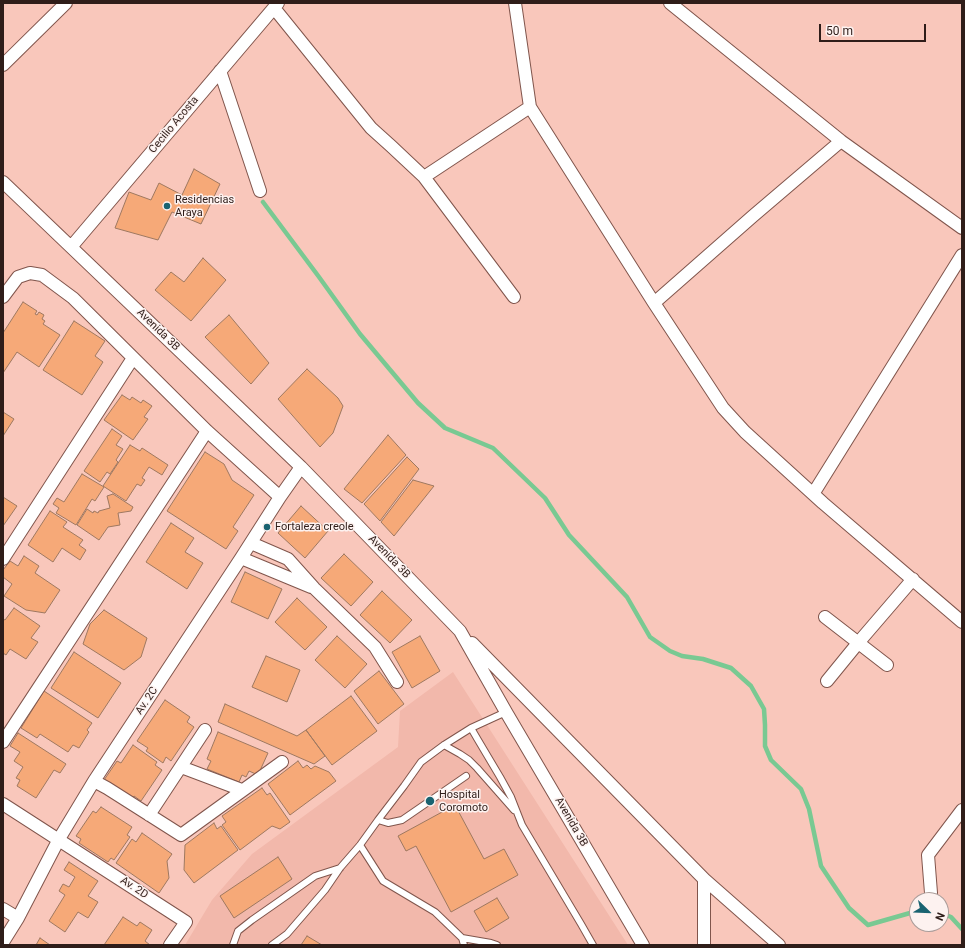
<!DOCTYPE html>
<style>
body{margin:0}
#map{position:relative;width:965px;height:948px;overflow:hidden;background:#f9c7bb;font-family:Roboto,sans-serif}
canvas{display:block}
.frame{position:absolute;inset:0;border:4px solid #2f1d19;pointer-events:none}
.north{position:absolute;left:909px;top:892px;width:40px;height:40px;box-sizing:border-box;background:#fdf2f0;border:1px solid #ab9d9a;border-radius:50%;rotate:113deg;font-size:11px;font-weight:700;line-height:16px;text-align:center;color:#2f1d19}
.north::after{content:'';display:block;margin:auto;width:14px;height:18px;background:#1a6371;clip-path:polygon(50% 0,100% 100%,50% 72%,0 100%)}
.scale{position:absolute;left:819px;top:24px;width:107px;height:18px;box-sizing:border-box;border:2px solid #2f1d19;border-top:0;padding-left:5px;font-size:12px;line-height:14px;white-space:nowrap;color:#2f1d19;-webkit-text-stroke:3px #fdf2f0;paint-order:stroke}
</style>
<div id="map">
<canvas width="965" height="948"></canvas>
<div class="frame"></div>
<div class="north">N</div>
<div class="scale">50 m</div>
</div>
<script>
const context = document.querySelector('canvas').getContext('2d');
context.lineJoin = 'round';
function fillPath(path, color) {
  context.fillStyle = color;
  context.fill(path, 'evenodd');
}
function shape(rows) {
  const path = new Path2D();
  for (const r of rows) {
    path.moveTo(r[0], r[1]);
    for (let i = 2; i < r.length; i += 2) path.lineTo(r[i], r[i + 1]);
  }
  return path;
}
function strokePath(path, color, width, dash) {
  context.strokeStyle = color;
  context.lineWidth = width;
  context.lineCap = dash ? 'butt' : 'round';
  context.setLineDash(dash || []);
  context.stroke(path);
}
function drawText(font, color, halo, rows, align = 'center') {
  context.font = font + ' Roboto,sans-serif';
  context.lineWidth = 3;
  context.setLineDash([]);
  context.textBaseline = 'middle';
  context.strokeStyle = halo;
  context.fillStyle = color;
  for (const [text, x, y, turn = 0] of rows) {
    context.save();
    context.translate(x, y);
    context.rotate((+turn || 0) * Math.PI / 180);
    context.textAlign = isNaN(turn) ? turn : align;
    if (halo) context.strokeText(text, 0, 0);
    context.fillText(text, 0, 0);
    context.restore();
  }
}
fillPath(shape([
 [453,672,628,945,185,945,212,900,252,854,398,747,400,711]
]), '#f2b8ab');
strokePath(shape([
 [263,202,319,277,360,334,418,403,445,428,493,448,545,498,569,535,627,597,650,637,670,651,682,656,703,659,731,668,751,686,764,709,765,725,765,746,771,760,801,789,809,809,821,866,849,908,868,925,917,911],
 [941,913,951,917,962,929]
]), '#79c992', 4.5);
const building = shape([
 [194,169,220,184,201,224,172,212,158,240,115,228,129,192,151,200,159,183,182,195,194,169],
 [203,258,226,280,191,321,155,290,171,272,184,282,203,258],
 [23,302,37,311,35,314,37,315,39,312,44,315,42,319,45,321,43,324,60,335,39,367,17,352,3,373,3,333,23,302],
 [229,315,269,363,251,384,205,337,229,315],
 [74,321,105,341,95,356,103,362,82,395,43,370,74,321],
 [307,369,338,398,343,406,333,433,320,447,278,399,307,369],
 [122,395,130,400,132,397,141,403,143,400,152,406,144,417,148,419,133,440,104,420,122,395],
 [3,412,14,419,3,436,3,412],
 [112,429,122,436,116,445,123,449,116,460,118,462,110,474,107,472,100,482,84,471,112,429],
 [388,435,406,455,362,503,344,489,388,435],
 [130,445,140,451,142,448,168,465,162,475,149,467,142,478,145,480,141,486,137,484,126,501,103,486,130,445],
 [205,452,224,464,232,480,254,495,233,527,238,531,226,549,167,511,205,452],
 [407,457,419,469,380,521,364,504,407,457],
 [82,474,104,487,95,501,92,499,76,525,56,513,59,508,53,504,57,498,64,502,82,474],
 [413,480,434,486,394,536,381,522,413,480],
 [113,494,133,507,131,511,118,513,120,525,108,527,99,540,77,525,87,509,93,513,94,511,98,513,99,511,110,508,107,496,113,494],
 [3,497,17,506,3,526,3,497],
 [301,506,328,531,305,558,278,533,301,506],
 [50,511,67,522,63,527,83,540,79,545,86,550,80,560,62,548,53,562,28,545,50,511],
 [171,523,194,538,185,552,203,563,187,589,146,562,171,523],
 [344,554,373,582,351,606,321,578,344,554],
 [24,556,39,566,35,573,60,590,45,613,26,610,4,596,12,584,3,577,3,570,10,561,18,566,24,556],
 [245,572,282,589,268,619,231,602,245,572],
 [382,591,412,620,390,643,360,615,382,591],
 [297,598,327,627,305,650,275,622,297,598],
 [14,608,40,626,31,638,38,642,26,659,10,649,6,655,3,653,3,619,5,620,14,608],
 [104,610,147,638,141,657,124,670,83,644,90,624,104,610],
 [337,636,367,664,345,688,315,660,337,636],
 [420,636,440,671,412,688,392,652,420,636],
 [74,652,121,683,98,718,51,688,74,652],
 [266,656,300,670,287,702,252,687,266,656],
 [379,671,404,704,378,724,354,691,379,671],
 [44,691,92,723,87,730,89,732,79,748,73,745,68,752,40,734,37,738,21,728,44,691],
 [351,696,377,731,332,765,306,730,351,696],
 [165,700,190,717,187,722,194,727,171,761,166,757,163,763,146,751,148,748,137,741,165,700],
 [225,704,297,736,306,730,325,756,314,764,218,722,225,704],
 [218,732,268,753,258,775,249,771,246,777,242,775,239,782,207,769,211,761,207,759,218,732],
 [18,733,66,764,60,773,54,770,36,798,17,786,20,780,16,778,23,767,14,761,20,752,10,746,18,733],
 [133,745,157,762,155,765,162,770,141,801,134,796,132,799,104,780,117,761,121,763,133,745],
 [298,761,303,768,307,765,311,769,315,766,329,772,336,781,290,815,268,784,298,761],
 [262,788,267,795,270,793,290,822,280,829,272,826,240,850,222,825,226,822,222,816,262,788],
 [455,805,484,859,504,849,518,875,451,912,416,846,406,851,398,836,455,805],
 [101,807,132,827,127,835,130,837,114,860,111,858,108,862,79,843,81,839,76,836,93,811,96,813,101,807],
 [214,823,217,829,221,826,238,850,194,883,184,870,185,845,214,823],
 [142,833,172,854,167,861,169,878,159,893,116,863,132,839,136,842,142,833],
 [278,857,292,879,234,918,220,896,278,857],
 [69,862,98,881,88,896,98,902,88,918,78,912,65,932,49,921,65,895,59,891,63,884,69,887,75,877,64,870,69,862],
 [497,898,509,918,486,932,474,911,497,898],
 [123,917,137,926,140,922,152,930,145,941,150,945,104,945,123,917],
 [307,936,322,945,301,945,307,936],
 [40,938,50,945,36,945,40,938]
]);
fillPath(building, '#f6a978');
strokePath(building, '#9e7860', 1);
const service = shape([
 [471,728,478,740,500,777,511,797,522,825,581,924,593,945],
 [444,745,460,754,469,760,477,768,514,810],
 [378,820,388,823,402,820,466,776],
 [360,845,383,881,435,912,462,938,464,945],
 [462,938,491,943,497,945],
 [233,945,238,931,252,920,315,876,340,868],
 [272,945,287,934,325,890,340,868,360,845,378,820,404,786,421,762,444,745,471,728,506,712]
]);
const minor = shape([
 [515,3,530,107,654,303,723,408,745,432,823,503,962,622],
 [670,3,841,141,962,228],
 [274,8,371,128,391,146,424,177,514,297],
 [3,65,66,3],
 [220,71,260,191],
 [424,177,530,107],
 [3,182,301,467,460,631,506,712,643,945],
 [71,247,278,3],
 [3,297,18,277,30,273,42,275,73,298,207,431,280,497],
 [654,303,753,216,841,141],
 [813,494,962,255],
 [251,543,288,559,314,588,375,647,397,682],
 [241,558,311,587],
 [3,559,133,358],
 [825,617,887,665],
 [472,643,704,879,704,945],
 [827,681,858,643,913,579],
 [3,742,207,431],
 [181,767,242,790],
 [94,781,107,788,181,835,282,762],
 [3,804,186,922,170,945],
 [149,815,205,730],
 [704,879,779,945],
 [931,893,928,855,962,810],
 [3,909,18,918],
 [3,942,18,918,59,839,94,781,241,558,280,497,301,467]
]);
strokePath(service, '#80554c', 8);
strokePath(minor, '#80554c', 14);
strokePath(service, '#fff', 6);
strokePath(minor, '#fff', 12);
for (const [x, y, r, color] of [
 [167,206,4,"#1a6371"],
 [267,527,4,"#1a6371"],
 [430,801,5,"#1a6371"]
]) {
  const dot = new Path2D();
  dot.arc(x, y, r, 0, 2 * Math.PI);
  context.fillStyle = color;
  context.fill(dot);
  strokePath(dot, '#fdf2f0', 1.5);
}
drawText('11px', '#2f1d19', '#fdf2f0', [
 ["Cecilio Acosta",174,125,-50],
 ["Avenida 3B",158,330,44],
 ["Avenida 3B",389,557,46],
 ["Av. 2C",147,701,-56],
 ["Avenida 3B",571,822,60],
 ["Av. 2D",134,888,33]
]);
drawText('11px', '#2f1d19', '#fdf2f0', [
 ["Residencias",175,200],
 ["Araya",175,213],
 ["Fortaleza creole",275,527],
 ["Hospital",439,795],
 ["Coromoto",439,808]
], 'left');
</script>
